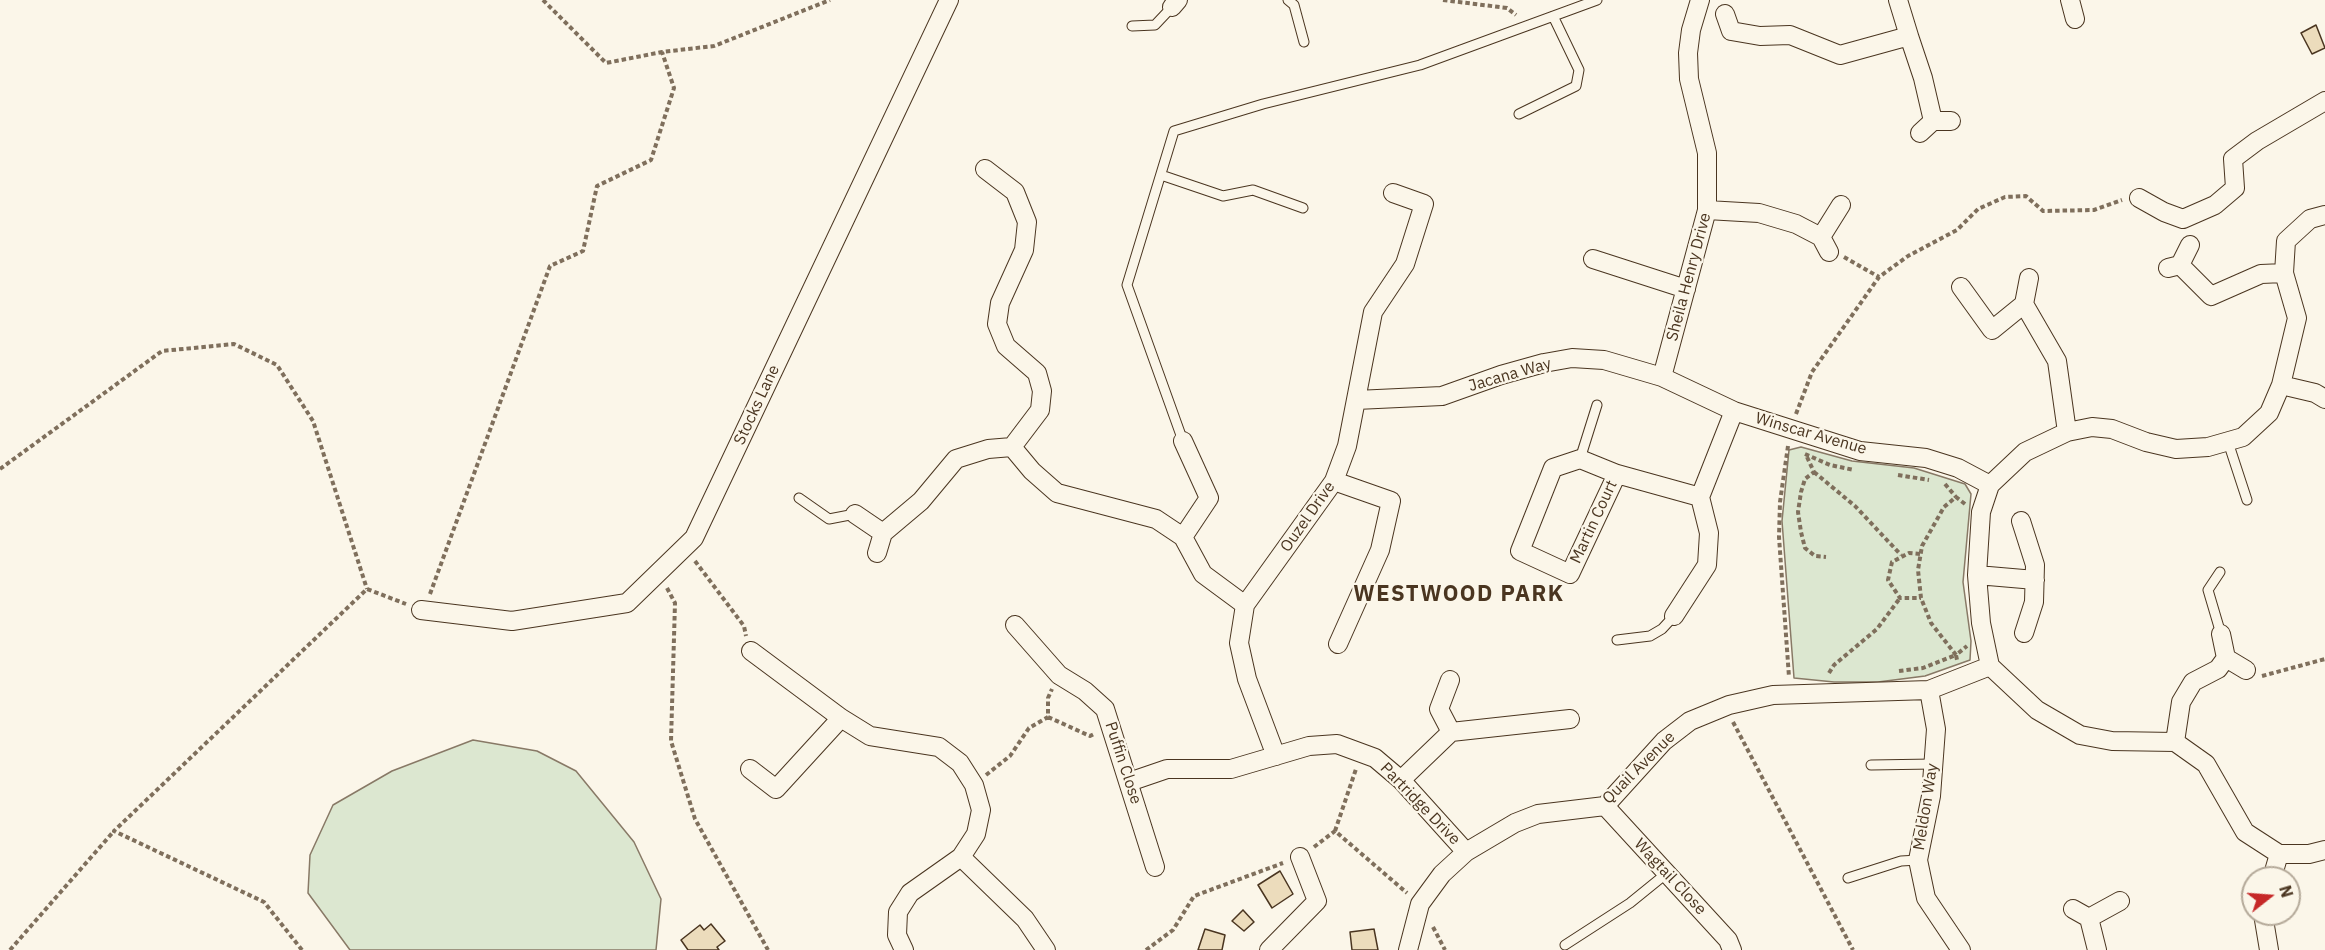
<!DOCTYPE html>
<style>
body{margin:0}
#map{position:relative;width:2325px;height:950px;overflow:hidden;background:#fbf6e9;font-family:"IBM Plex Sans",sans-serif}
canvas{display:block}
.north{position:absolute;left:2241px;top:866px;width:60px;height:60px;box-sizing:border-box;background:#fbf6e9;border:2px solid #b4a999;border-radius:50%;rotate:73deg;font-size:16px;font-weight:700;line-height:24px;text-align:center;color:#4a3520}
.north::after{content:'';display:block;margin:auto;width:21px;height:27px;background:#c62828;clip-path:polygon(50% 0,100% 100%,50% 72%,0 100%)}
</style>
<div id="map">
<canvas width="2325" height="950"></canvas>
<div class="north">N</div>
</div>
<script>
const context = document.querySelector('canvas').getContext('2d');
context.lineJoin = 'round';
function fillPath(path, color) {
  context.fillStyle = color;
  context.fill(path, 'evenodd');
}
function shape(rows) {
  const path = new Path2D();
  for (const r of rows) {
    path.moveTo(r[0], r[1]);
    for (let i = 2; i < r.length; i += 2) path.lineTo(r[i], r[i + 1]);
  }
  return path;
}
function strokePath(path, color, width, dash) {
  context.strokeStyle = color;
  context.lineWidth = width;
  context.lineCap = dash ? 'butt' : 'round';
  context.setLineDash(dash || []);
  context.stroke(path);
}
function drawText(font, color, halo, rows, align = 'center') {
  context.font = font + ' "IBM Plex Sans",sans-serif';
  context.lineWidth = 4.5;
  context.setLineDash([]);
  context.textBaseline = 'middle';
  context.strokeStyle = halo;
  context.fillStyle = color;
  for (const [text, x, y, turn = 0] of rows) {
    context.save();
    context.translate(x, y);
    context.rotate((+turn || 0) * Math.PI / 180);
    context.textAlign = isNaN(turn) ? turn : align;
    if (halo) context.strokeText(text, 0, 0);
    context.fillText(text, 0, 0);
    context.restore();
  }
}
const green = shape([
 [1801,447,1852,461,1914,468,1965,484,1971,494,1963,582,1971,641,1970,660,1925,676,1878,682,1834,682,1794,678,1782,521,1789,450,1801,447],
 [473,740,537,751,576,771,634,842,661,899,656,950,350,950,308,893,310,855,333,805,392,771,473,740]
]);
fillPath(green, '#dce7d0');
strokePath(green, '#887966', 1.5);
const building = shape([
 [2316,25,2325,48,2312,54,2301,33,2316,25],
 [1280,871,1293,894,1272,908,1258,885,1280,871],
 [1243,910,1254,922,1244,931,1232,921,1243,910],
 [711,924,725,941,717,947,719,950,688,950,681,940,700,925,704,930,711,924],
 [1205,929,1225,935,1222,950,1198,950,1205,929],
 [1374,929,1378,950,1352,950,1350,932,1374,929]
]);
fillPath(building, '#ecdcbc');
strokePath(building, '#4a3520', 1.5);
const service = shape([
 [1288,0,1294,5,1304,42],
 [1132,26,1155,25,1172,7],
 [1519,114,1576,86,1579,70,1553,16],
 [1161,175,1223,196,1253,190,1303,208],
 [1183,441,1127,285,1174,131,1263,104,1420,65,1597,0],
 [2228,442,2247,500],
 [1580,459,1597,405],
 [799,498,829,519,855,514],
 [2220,572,2208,590,2221,634],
 [1617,640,1650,636,1662,629,1674,616],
 [1871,765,1933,764],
 [1848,878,1901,861,1918,860],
 [1565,945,1630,903,1667,873]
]);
const minor = shape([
 [1898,0,1909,36],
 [2070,0,2075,19],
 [1172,7,1178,0],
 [1725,14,1731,31],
 [1731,31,1760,36,1790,35,1840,55,1909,36,1923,78,1933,121],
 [1920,133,1933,121,1951,121],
 [985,169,1015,192,1027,222,1024,250,1000,303,997,324,1006,346,1037,373,1042,391,1040,410,1012,447],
 [2139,198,2164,212,2183,219,2215,205,2235,188,2233,159,2257,141,2325,101],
 [1707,210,1759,213,1796,224,1821,237,1829,252],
 [1821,237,1841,205],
 [1593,259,1686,289],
 [2180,265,2190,245],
 [2284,273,2286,241,2310,219,2325,215],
 [1961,287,1992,330,2024,304,2057,361,2067,432],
 [2024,304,2029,278],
 [1662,377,1707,210,1707,153,1689,79,1688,53,1691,30,1700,0],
 [2281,385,2315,393,2325,399],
 [1356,400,1442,396,1501,375,1544,363,1572,358,1604,360,1662,377,1734,411,1860,451,1926,458,1958,468,1990,485],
 [1183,441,1209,498,1183,537],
 [1617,474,1570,574,1520,551,1553,468,1580,459,1617,474,1700,497],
 [1334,481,1391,501,1380,550,1338,644],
 [855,514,883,533,921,501,956,459,988,449,1012,447,1032,471,1057,493,1156,519,1183,537,1203,574,1245,605],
 [2021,521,2035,565,2034,602,2024,633],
 [877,553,883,533],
 [1977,575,2035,580],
 [421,610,512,621,627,603,694,538,949,0],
 [1674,616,1707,565,1709,533,1700,497,1734,411],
 [1015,625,1059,675,1085,691,1105,709,1155,867],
 [751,651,841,718,870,736,939,747,960,763,974,785,981,810,976,834,961,857,910,893,898,912,897,935,904,950],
 [2226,658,2246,670],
 [1990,666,1981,623,1977,575,1981,512,1990,485,2025,452,2067,432,2092,427,2112,429,2146,442,2176,449,2208,447,2243,437,2269,413,2281,385,2297,318,2284,273,2261,274,2211,296,2180,265,2168,268],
 [1990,666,2037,710,2080,735,2112,741,2175,742,2206,764,2245,832,2279,854,2309,854,2325,850],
 [1450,680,1439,709,1451,732],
 [1929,690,1936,729,1931,796,1918,860,1926,898,1961,950],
 [2175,742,2181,702,2193,682,2218,669,2226,658,2221,634],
 [1276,756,1247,679,1239,643,1245,605,1334,481,1347,446,1373,312,1405,264,1424,204,1393,193],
 [750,769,776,789,841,718],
 [1401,780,1451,732,1570,719],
 [1129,782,1167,769,1231,769,1309,746,1337,744,1375,758,1401,780,1466,852],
 [1605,806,1728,940,1732,950],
 [961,857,1025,919,1046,950],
 [2272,878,2279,854],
 [2073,909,2089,918],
 [2263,914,2269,950],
 [1269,950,1317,901,1300,857],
 [1408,950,1420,904,1442,874,1466,852,1515,823,1538,814,1605,806,1664,741,1690,721,1729,705,1773,695,1929,690,1990,666],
 [2097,950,2089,918,2120,901]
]);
strokePath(service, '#4a3520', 11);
strokePath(minor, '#4a3520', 20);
strokePath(shape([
 [543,0,606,63,662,52,714,46,830,0],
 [1443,0,1507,8,1516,15],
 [1844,257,1879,277],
 [1796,414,1812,372,1879,277,1908,256,1957,230,1978,209,2005,197,2026,196,2043,211,2094,210,2122,200],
 [1788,446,1780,502,1779,537,1789,677],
 [1805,454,1830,465,1854,470],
 [1807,457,1814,472,1805,479,1801,492,1798,512,1801,532,1805,548,1815,556,1826,557],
 [0,469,162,351,234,344,277,365,313,421,367,589],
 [1814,472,1855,506,1901,555],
 [1898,475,1929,480],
 [1945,484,1956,497],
 [1965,504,1956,497,1944,507,1922,546,1918,570,1921,598,1931,623,1956,655,1967,646],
 [1920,554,1909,553,1892,562,1888,580,1900,598,1921,598],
 [695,561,744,626,746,636],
 [667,588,675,603,671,741,695,819,768,950],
 [430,594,550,266,583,251,597,186,651,160,674,88,662,52],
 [1899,671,1923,668,1956,655,1957,660],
 [1829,673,1834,665,1877,629,1900,598],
 [2262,676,2325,659],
 [1048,717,1090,736,1094,734],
 [1733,722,1853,950],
 [986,775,1010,756,1029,728,1048,717,1048,698,1052,689],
 [1335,831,1356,769],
 [1314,847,1335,831,1407,893],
 [1433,927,1445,950],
 [10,950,114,831],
 [302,950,264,902,114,831,367,589,406,604],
 [1146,950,1173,930,1194,896,1283,863]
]), '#7f6f5c', 4, [4.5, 3]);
strokePath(service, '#fbf6e9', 9);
strokePath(minor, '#fbf6e9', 18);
drawText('16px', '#4a3520', '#fbf6e9', [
 ["Sheila Henry Drive",1689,277,-75],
 ["Jacana Way",1510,375,-16],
 ["Stocks Lane",757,405,-65],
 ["Winscar Avenue",1811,434,16],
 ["Ouzel Drive",1308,517,-55],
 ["Martin Court",1594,522,-65],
 ["Puffin Close",1123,763,72],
 ["Quail Avenue",1639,768,-45],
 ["Partridge Drive",1420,804,46],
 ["Meldon Way",1926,807,-81],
 ["Wagtail Close",1670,877,47]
]);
context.letterSpacing = '1.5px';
drawText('bold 22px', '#4a3520', '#fbf6e9', [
 ["WESTWOOD PARK",1459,595]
]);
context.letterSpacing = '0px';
</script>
